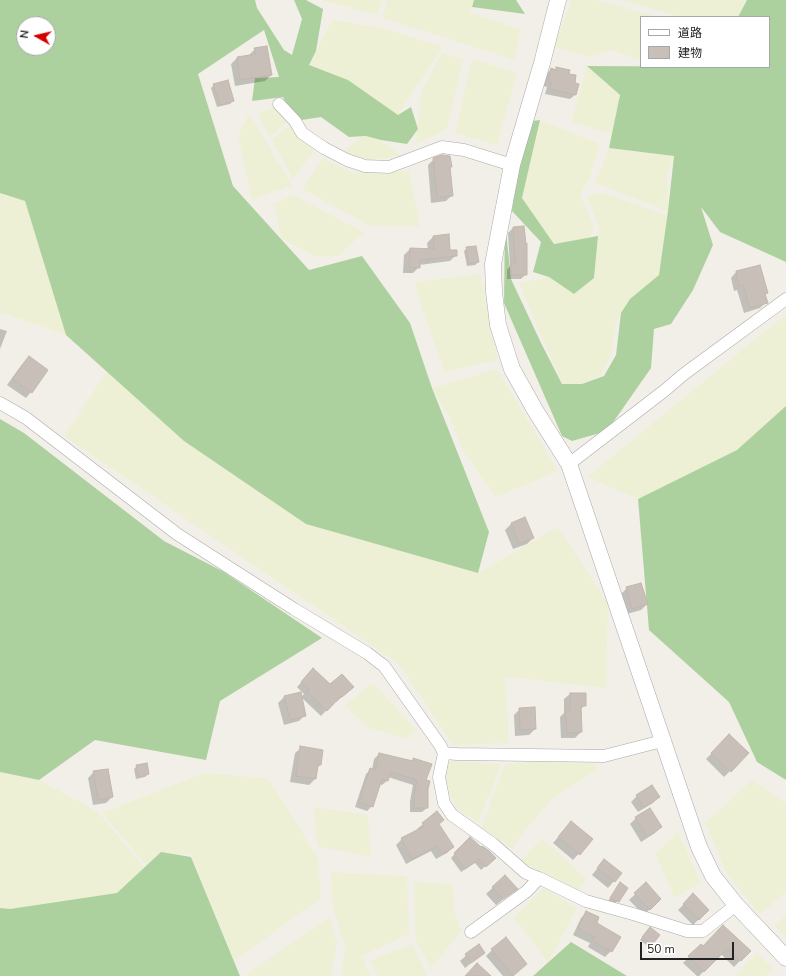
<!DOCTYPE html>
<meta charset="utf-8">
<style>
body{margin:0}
#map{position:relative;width:786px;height:976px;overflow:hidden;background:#f2efe9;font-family:"Nunito Sans","Noto Sans JP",sans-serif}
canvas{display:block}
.legend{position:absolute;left:640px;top:16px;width:130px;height:52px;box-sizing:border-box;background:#fff;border:1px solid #a7a7a7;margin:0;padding:5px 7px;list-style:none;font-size:12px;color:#222}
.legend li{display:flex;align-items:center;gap:8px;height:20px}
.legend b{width:20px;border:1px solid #a7a7a7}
.north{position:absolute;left:16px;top:16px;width:40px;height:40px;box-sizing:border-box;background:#fff;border:1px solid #a7a7a7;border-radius:50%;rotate:278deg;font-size:11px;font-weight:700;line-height:16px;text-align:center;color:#222}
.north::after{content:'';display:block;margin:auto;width:14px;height:18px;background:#d40000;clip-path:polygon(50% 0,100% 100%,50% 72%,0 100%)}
.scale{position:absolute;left:640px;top:942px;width:94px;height:18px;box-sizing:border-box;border:2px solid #222;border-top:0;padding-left:5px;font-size:12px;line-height:14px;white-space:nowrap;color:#222;-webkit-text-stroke:3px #fff;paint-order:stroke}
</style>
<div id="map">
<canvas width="786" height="976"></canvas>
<ul class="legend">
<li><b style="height:5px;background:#fff"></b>道路</li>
<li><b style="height:11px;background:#c7bfb8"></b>建物</li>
</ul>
<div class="north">N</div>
<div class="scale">50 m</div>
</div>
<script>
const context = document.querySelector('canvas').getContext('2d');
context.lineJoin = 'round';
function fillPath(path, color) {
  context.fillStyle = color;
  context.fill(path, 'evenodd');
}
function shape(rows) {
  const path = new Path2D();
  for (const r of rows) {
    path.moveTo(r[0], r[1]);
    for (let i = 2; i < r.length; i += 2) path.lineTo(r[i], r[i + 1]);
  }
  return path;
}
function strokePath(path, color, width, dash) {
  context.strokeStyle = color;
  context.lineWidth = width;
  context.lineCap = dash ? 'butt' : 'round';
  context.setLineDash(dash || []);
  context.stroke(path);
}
fillPath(shape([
 [320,0,381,0,378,15],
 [387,0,474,0,470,13,521,29,514,60,383,18],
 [572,0,596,0,658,17,641,17,641,61,611,50,591,57,553,47],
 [621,0,750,0,739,17,681,17],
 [332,20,382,28,443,47,398,115,309,65],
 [442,52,463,60,447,129,416,144,421,93],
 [472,59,517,73,497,145,455,133],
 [587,66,620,95,617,135,571,122],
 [279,104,292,118,269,137,258,114],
 [249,113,292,185,252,200,238,136],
 [540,120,600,144,589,179,580,194,594,227,590,238,554,244,522,198],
 [295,121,315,149,293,179,272,140],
 [375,136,403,157,371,160,343,153,360,137],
 [609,148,674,156,667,176,668,211,595,183],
 [323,158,352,173,409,171,420,226,371,226,302,189],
 [601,192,668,216,659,275,631,299,616,321,611,355,600,376,582,384,562,384,519,283,549,277,574,294,594,278,599,225,586,196],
 [0,193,25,201,66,335,0,312],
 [293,195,364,232,339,256,316,257,281,238,274,204],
 [480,274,498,360,445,372,421,306,415,282],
 [786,316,786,412,737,450,638,499,587,477,780,319],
 [497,369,558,471,496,497,463,451,450,418,432,388],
 [107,371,306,524,478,573,558,527,608,604,606,688,505,677,509,743,453,745,399,664,64,436],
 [373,683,416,730,407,739,369,728,345,705],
 [450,761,501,764,478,823,456,807,449,792,445,773],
 [539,761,593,763,598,768,593,772,553,798,525,830,512,849,482,827,505,764],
 [0,772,39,780,98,812,144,868,101,912,0,917],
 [204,773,268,778,318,858,321,898,234,961,191,855,158,853,147,866,102,813],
 [752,780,786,803,786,891,760,915,728,875,705,823],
 [314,807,368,815,371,857,317,846],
 [678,832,701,883,675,898,655,853],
 [542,838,587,879,578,890,520,861],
 [331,872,407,876,409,934,362,956,370,976,342,976,345,946,332,905],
 [414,882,453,884,454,911,462,931,431,968,416,940],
 [544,888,577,908,548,963,514,917],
 [786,915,786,938,774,925],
 [330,917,337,943,331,976,244,976],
 [413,944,427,976,378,976,371,960],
 [757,953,773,969,766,976,739,976,736,974]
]), '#eef0d5');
fillPath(shape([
 [0,0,255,0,257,8,284,50,292,55,302,19,294,0,306,0,323,9,316,51,309,65,348,80,398,115,411,107,418,129,407,144,381,140,366,136,349,137,321,117,295,121,283,97,252,101,255,78,279,77,264,30,198,74,233,186,309,270,362,256,410,323,432,388,489,532,478,573,306,524,184,441,66,335,25,201,0,193],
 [24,24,48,24,48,48,24,48],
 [474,0,516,0,525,14,472,7],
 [747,0,786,0,786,262,720,232,701,207,713,245,693,290,671,324,654,329,651,368,607,431,572,441,562,436,504,303,505,221,511,279,541,343,562,384,582,384,604,376,616,355,621,313,630,299,659,275,668,211,674,156,609,148,620,95,587,66,769,67,769,17,738,17],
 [540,120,522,198,554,244,598,236,594,278,574,294,549,277,533,272,541,242,512,211,516,168,531,121],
 [786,406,786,780,757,762,729,702,649,630,638,499,737,450],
 [0,419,24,433,164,541,224,572,322,638,220,701,206,760,95,740,39,780,0,772],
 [161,852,191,857,240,976,0,976,0,908,10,909,117,893],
 [571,942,627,976,533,976]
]), '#add19e');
fillPath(shape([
 [255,49,271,75,265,81,235,86,231,64,237,58,249,56,249,55],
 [557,68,567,75,573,84,576,94,570,99,545,94,547,87,543,86,546,75,551,69,554,70],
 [214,85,233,101,230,104,217,107,211,88],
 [434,159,451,167,449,168,452,195,446,201,431,203,428,165],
 [513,228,526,274,521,279,507,279,507,270,510,266,508,233],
 [433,237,456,255,450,261,419,265,419,267,413,273,403,273,404,255,410,249,428,250,427,243],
 [467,248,478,262,475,265,467,266,464,251],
 [736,272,767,292,764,295,766,302,760,308,744,313,737,290,734,291,731,278],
 [0,329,7,331,0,349],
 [29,357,31,392,26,398,7,385,23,363],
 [525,519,533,538,527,544,513,549,505,530,511,524],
 [627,588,647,604,641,610,627,614,621,594],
 [308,675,330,685,347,693,336,702,336,700,321,716,301,697,304,694,297,687],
 [300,693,305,715,299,721,284,725,278,703,284,697],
 [570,694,585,705,580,710,581,732,575,738,561,738,560,717,564,713,564,699],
 [520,709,535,729,529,735,515,736,514,715],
 [729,736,747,754,724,777,706,759],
 [301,748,320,765,316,769,315,779,309,785,290,782,295,753],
 [379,754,411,762,414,759,425,781,427,808,422,812,410,812,410,801,413,785,388,777,387,781,382,785,379,784,372,806,367,811,355,807,366,774,371,769,372,770,374,759],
 [137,766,148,774,145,777,136,779,134,769],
 [94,772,112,797,106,803,93,805,88,778],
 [637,796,659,797,653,803,638,812,631,802],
 [636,818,661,827,655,833,641,842,630,824],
 [423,824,438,824,453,847,447,853,436,859,431,851,406,864,396,845,402,839,418,830,417,829],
 [566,828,592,839,573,860,553,843],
 [470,838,490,862,481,870,475,863,461,872,451,858],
 [604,860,621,873,608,888,592,875],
 [505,876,516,889,496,905,486,894],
 [620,884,626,888,615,904,608,901],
 [646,884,660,899,644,915,629,900],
 [693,895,708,910,693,925,678,910],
 [587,912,596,923,611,951,605,957,588,947,590,943,573,935,581,918],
 [723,927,749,951,734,967,721,954,699,976,697,976,683,963,701,945,703,947],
 [647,931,651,944,649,947,640,940],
 [478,945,484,953,465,968,460,961],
 [492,950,526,964,513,976,503,976,486,956]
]), '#0003');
const building = shape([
 [267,46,272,75,240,80,237,57,256,54,254,48,267,46],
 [556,67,570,70,569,74,576,75,575,83,579,84,576,95,550,89,551,82,548,81,551,68,556,70,556,67],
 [228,80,234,101,220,105,213,84,228,80],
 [442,155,450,156,452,167,450,167,453,196,437,197,433,158,442,155],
 [524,226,526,244,527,243,527,275,511,275,511,264,515,264,513,227,524,226],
 [449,234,450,250,457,250,457,256,420,260,420,268,409,267,410,248,434,249,433,236,449,234],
 [476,246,479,262,469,264,466,247,476,246],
 [760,265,768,293,765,294,768,303,750,308,743,285,739,286,736,271,760,265],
 [29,356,48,370,32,393,12,379,29,356],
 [525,517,534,538,519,544,511,523,525,517],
 [641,583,648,604,632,609,626,587,641,583],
 [313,668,330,684,342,674,354,687,342,697,341,696,327,711,306,691,310,690,301,682,313,668],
 [301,692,306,716,290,720,284,696,301,692],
 [570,693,586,693,586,706,581,706,582,732,567,733,565,711,570,710,570,693],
 [535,707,536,729,520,730,519,708,535,707],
 [729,734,749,753,731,772,711,753,729,734],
 [300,746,323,750,321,765,318,765,316,779,296,776,300,746],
 [379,753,413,761,413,758,432,764,426,780,430,781,428,789,428,808,414,808,414,796,417,780,391,772,388,781,382,779,373,807,359,802,370,768,375,770,379,753],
 [147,763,149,774,139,777,136,765,147,763],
 [108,769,113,797,98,800,93,771,108,769],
 [652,785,660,797,644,807,636,795,652,785],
 [650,808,662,827,647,837,635,817,650,808],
 [437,811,444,820,439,824,454,847,443,854,437,846,412,859,401,838,425,826,422,823,437,811],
 [571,821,593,839,580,855,558,837,571,821],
 [470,837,481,847,482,846,488,850,496,858,486,867,479,859,465,869,454,853,470,837],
 [604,859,622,873,615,882,597,868,604,859],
 [505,875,518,889,503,899,492,887,505,875],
 [620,882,628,888,619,902,610,898,620,882],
 [646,882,661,899,650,910,634,893,646,882],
 [693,893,709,910,699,920,683,904,693,893],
 [586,911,599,917,597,923,621,937,612,952,593,941,595,937,578,928,586,911],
 [723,925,751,951,741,961,727,949,704,972,688,956,701,944,703,946,723,925],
 [650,927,660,935,652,945,642,937,650,927],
 [506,937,527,964,513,976,491,949,506,937],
 [479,944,485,953,471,963,465,954,479,944],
 [477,963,491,976,465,976,477,963]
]);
fillPath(building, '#c7bfb8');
strokePath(building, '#c4b6ab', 1);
const minor = shape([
 [279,104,295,121,302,133,324,148,347,160,365,166,389,167,442,147,464,150,512,165],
 [0,403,26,418,177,534,294,609,367,653,384,666,440,745,444,753,439,777,444,803,452,815,493,844,526,873,539,878,527,891,471,932],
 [569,464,664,391,684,374,786,299],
 [444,753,457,754,604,756,662,741],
 [539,878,586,901,633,914,687,931,703,931,736,905]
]);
const tertiary = shape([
 [558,0,542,63,512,165,493,264,494,292,498,325,512,369,535,410,569,464,699,847,713,876,736,905,786,958]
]);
strokePath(minor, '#a9a9a9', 13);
strokePath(tertiary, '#a9a9a9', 17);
strokePath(minor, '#fff', 12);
strokePath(tertiary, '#fff', 16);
</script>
